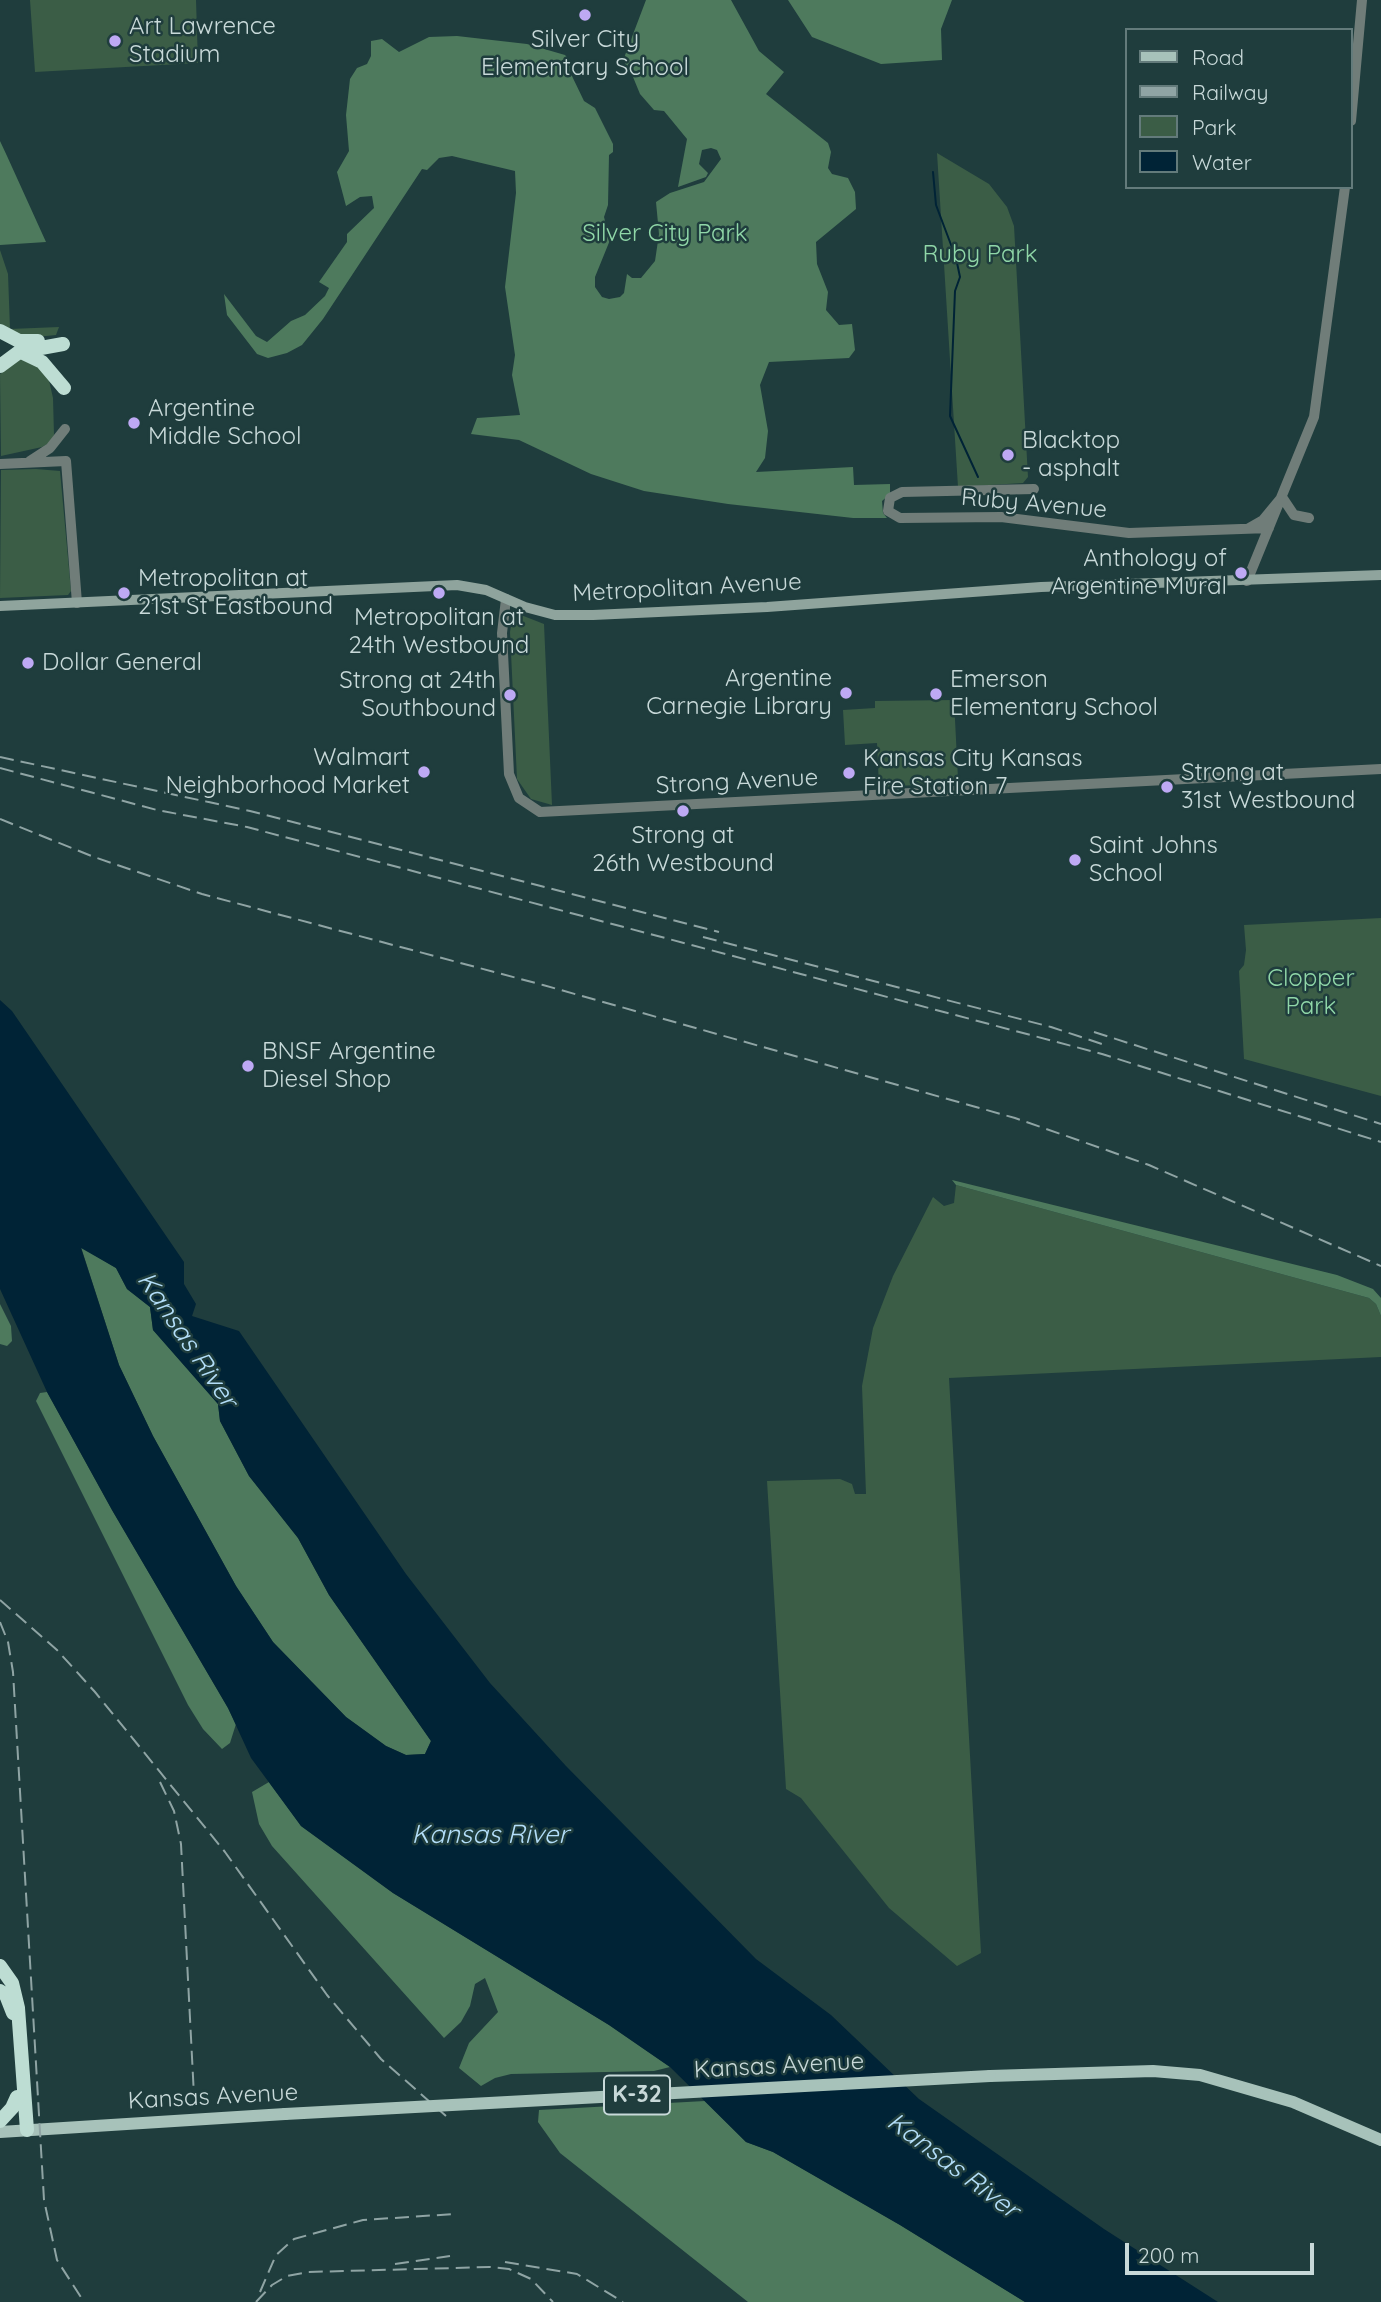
<!DOCTYPE html>
<style>
body{margin:0}
#map{position:relative;width:1381px;height:2302px;overflow:hidden;background:#1f3d3d;font-family:Quicksand,sans-serif}
canvas{display:block}
.legend{position:absolute;left:1125px;top:28px;width:228px;height:161px;box-sizing:border-box;background:#1f3d3d;border:2px solid #637b7b;margin:0;padding:9px 12px;list-style:none;font-size:21px;color:#c8d9d9}
.legend li{display:flex;align-items:center;gap:14px;height:35px}
.legend b{width:35px;border:2px solid #637b7b}
.scale{position:absolute;left:1125px;top:2243px;width:189px;height:32px;box-sizing:border-box;border:4px solid #c8d9d9;border-top:0;padding-left:9px;font-size:21px;line-height:24px;white-space:nowrap;color:#c8d9d9;-webkit-text-stroke:5px #1f3d3d;paint-order:stroke}
</style>
<div id="map">
<canvas width="1381" height="2302"></canvas>
<ul class="legend">
<li><b style="height:9px;background:#a7c2ba"></b>Road</li>
<li><b style="height:9px;background:#8fa4a4"></b>Railway</li>
<li><b style="height:19px;background:#3b5d46"></b>Park</li>
<li><b style="height:19px;background:#002336"></b>Water</li>
</ul>
<div class="scale">200 m</div>
</div>
<script>
const context = document.querySelector('canvas').getContext('2d');
context.lineJoin = 'round';
function fillPath(path, color) {
  context.fillStyle = color;
  context.fill(path, 'evenodd');
}
function shape(rows) {
  const path = new Path2D();
  for (const r of rows) {
    path.moveTo(r[0], r[1]);
    for (let i = 2; i < r.length; i += 2) path.lineTo(r[i], r[i + 1]);
  }
  return path;
}
function strokePath(path, color, width, dash) {
  context.strokeStyle = color;
  context.lineWidth = width;
  context.lineCap = dash ? 'butt' : 'round';
  context.setLineDash(dash || []);
  context.stroke(path);
}
function drawText(font, color, halo, rows, align = 'center') {
  context.font = font + ' Quicksand,sans-serif';
  context.lineWidth = 5;
  context.setLineDash([]);
  context.textBaseline = 'middle';
  context.strokeStyle = halo;
  context.fillStyle = color;
  for (const [text, x, y, turn = 0] of rows) {
    context.save();
    context.translate(x, y);
    context.rotate((+turn || 0) * Math.PI / 180);
    context.textAlign = isNaN(turn) ? turn : align;
    if (halo) context.strokeText(text, 0, 0);
    context.fillText(text, 0, 0);
    context.restore();
  }
}
fillPath(shape([
 [30,0,196,0,198,63,35,72],
 [937,153,989,184,1007,207,1014,226,1028,477,1023,483,958,487],
 [0,250,8,274,10,329,59,327,56,335,26,338,0,325],
 [20,359,30,360,48,376,53,398,54,435,51,442,42,447,1,456,0,374],
 [36,469,60,471,71,591,68,595,0,598,1,470],
 [521,615,544,624,552,805,531,799,517,779,510,632,512,619],
 [954,700,958,779,955,783,879,787,877,743,845,745,843,710,875,708,875,701],
 [1381,918,1381,1096,1244,1059,1239,971,1244,965,1246,950,1244,925],
 [956,1185,1369,1298,1376,1304,1381,1316,1381,1357,949,1378,981,1953,957,1966,889,1908,801,1798,786,1789,767,1481,840,1479,852,1484,855,1494,866,1494,862,1386,873,1328,893,1276,933,1197,944,1206,954,1203]
]), '#3b5d46');
fillPath(shape([
 [646,0,731,0,759,51,784,72,766,94,828,143,831,152,828,168,832,174,848,178,855,192,856,209,816,242,817,264,828,292,826,310,839,325,852,324,855,350,849,358,769,362,760,385,768,431,765,458,756,472,853,467,854,485,890,484,890,494,882,501,883,513,887,518,853,518,728,504,644,491,591,474,519,440,471,434,477,418,520,415,512,375,515,355,505,287,516,193,515,171,452,156,439,158,427,170,422,169,323,319,302,345,287,353,268,358,257,354,227,315,224,294,256,336,267,342,291,321,305,315,325,296,329,288,319,282,347,242,347,234,374,208,372,196,360,197,346,206,337,172,349,151,346,115,350,79,357,68,367,64,371,56,371,41,382,39,399,52,429,37,457,36,527,44,565,55,572,63,571,74,584,101,595,108,613,144,613,152,609,155,608,205,604,217,610,240,595,277,595,287,602,297,609,299,620,297,624,293,627,274,632,278,641,278,655,261,659,234,656,202,670,193,704,182,721,159,717,150,711,148,702,150,699,164,708,173,706,177,678,187,687,139,664,111,654,110,640,94,633,77,626,70,624,58],
 [788,0,952,0,941,29,942,60,881,64,812,37],
 [0,141,7,156,46,242,0,245],
 [952,1180,1337,1275,1373,1289,1381,1298,1381,1316,1376,1304,1369,1298,956,1185],
 [81,1247,116,1268,127,1289,150,1307,153,1330,218,1404,220,1421,249,1476,298,1538,329,1595,431,1741,425,1754,406,1755,386,1746,346,1717,273,1642,236,1586,153,1436,119,1365],
 [0,1304,11,1326,12,1341,7,1346,0,1344],
 [47,1392,112,1510,228,1708,236,1724,230,1743,222,1749,203,1729,188,1705,36,1401,40,1393],
 [269,1782,301,1826,393,1893,609,2025,670,2067,654,2071,511,2074,495,2078,481,2086,459,2068,469,2043,498,2012,485,1978,475,1984,470,2006,461,2022,444,2038,272,1846,259,1824,252,1792],
 [705,2101,746,2142,773,2152,900,2225,1025,2302,748,2302,560,2153,538,2122,539,2110]
]), '#4e7a5d');
fillPath(shape([
 [0,1000,12,1011,184,1262,184,1284,196,1304,192,1316,239,1331,406,1574,490,1683,566,1766,756,1959,831,2015,919,2099,1104,2229,1218,2302,1025,2302,900,2225,773,2152,746,2142,670,2067,609,2025,393,1893,301,1826,251,1758,228,1708,112,1510,47,1392,0,1289],
 [81,1248,116,1268,127,1289,150,1307,153,1330,218,1404,220,1421,249,1476,298,1538,329,1595,431,1741,425,1754,406,1755,386,1746,346,1717,273,1642,236,1586,153,1436,119,1365]
]), '#002336');
strokePath(shape([
 [933,172,936,205,956,258,960,277,955,291,950,416,978,477]
]), '#002336', 2);
strokePath(shape([
 [1351,121,1362,0],
 [30,461,50,448,65,429],
 [0,464,66,461,77,603],
 [1034,489,902,492,890,498,888,511,900,518,1001,517,1129,533,1269,528],
 [1249,528,1263,520,1282,497,1294,515,1309,518],
 [1247,581,1314,417,1345,187],
 [506,599,502,633,509,774,519,798,540,812,1381,769]
]), '#707d79', 10);
strokePath(shape([
 [0,606,457,585,486,590,525,607,555,615,593,615,767,607,1041,587,1381,575]
]), '#8fa49d', 10);
strokePath(shape([
 [990,2076,1153,2071,1200,2075,1293,2102,1381,2140],
 [0,2132,285,2114]
]), '#a7c2ba', 12);
strokePath(shape([
 [0,331,19,341,38,341],
 [21,352,42,362,64,388],
 [0,366,19,352,63,344],
 [0,1966,12,1983,18,2008,27,2130],
 [0,1991,6,1995,13,2013],
 [0,2121,12,2108,17,2097]
]), '#bdddd3', 14);
strokePath(shape([
 [0,757,250,811,719,932],
 [0,768,157,810,247,827,1102,1054,1381,1142],
 [0,819,94,857,202,894,543,985,1015,1118,1149,1165,1381,1266],
 [703,937,1051,1027,1105,1045],
 [1094,1032,1381,1124],
 [0,1600,57,1650,95,1692,225,1852,327,1995,381,2059,446,2116],
 [0,1622,8,1642,13,1672,44,2200,57,2260,84,2302],
 [160,1782,174,1811,181,1844,194,2096],
 [505,2262,577,2274,623,2302],
 [395,2264,450,2256],
 [260,2292,276,2255,294,2239,363,2220,454,2214],
 [256,2302,272,2285,287,2276,308,2272,490,2267,509,2269,531,2279,553,2302]
]), '#8fa4a4', 2, [14, 7]);
strokePath(shape([
 [285,2114,990,2076]
]), '#a7c2ba', 12);
for (const [x, y, r, color] of [
 [585,15,7,"#bea9f4"],
 [115,41,7,"#bea9f4"],
 [134,423,7,"#bea9f4"],
 [1008,455,7,"#bea9f4"],
 [1241,573,7,"#bea9f4"],
 [124,593,7,"#bea9f4"],
 [439,593,7,"#bea9f4"],
 [28,663,7,"#bea9f4"],
 [846,693,7,"#bea9f4"],
 [936,694,7,"#bea9f4"],
 [510,695,7,"#bea9f4"],
 [424,772,7,"#bea9f4"],
 [849,773,7,"#bea9f4"],
 [1167,787,7,"#bea9f4"],
 [683,811,7,"#bea9f4"],
 [1075,860,7,"#bea9f4"],
 [248,1066,7,"#bea9f4"]
]) {
  const dot = new Path2D();
  dot.arc(x, y, r, 0, 2 * Math.PI);
  context.fillStyle = color;
  context.fill(dot);
  strokePath(dot, '#1f3d3d', 2.5);
}
for (const [x, y, w] of [
 [637,2095,66]
]) {
  const box = new Path2D();
  box.roundRect(x - w / 2, y - 19.5, w, 39, 5);
  context.fillStyle = '#1f3d3d';
  context.fill(box);
  strokePath(box, '#c8d9d9', 2);
}
drawText('bold 23px', '#c8d9d9', null, [
 ["K-32",637,2095]
]);
drawText('24px', '#c8d9d9', '#1f3d3d', [
 ["Art Lawrence",129,27],
 ["Stadium",129,55],
 ["Silver City",585,40,"center"],
 ["Elementary School",585,68,"center"],
 ["Argentine",148,409],
 ["Middle School",148,437],
 ["Blacktop",1022,441],
 ["- asphalt",1022,469],
 ["Anthology of",1227,559,"right"],
 ["Argentine Mural",1227,587,"right"],
 ["Metropolitan at",138,579],
 ["21st St Eastbound",138,607],
 ["Metropolitan at",439,618,"center"],
 ["24th Westbound",439,646,"center"],
 ["Dollar General",42,663],
 ["Argentine",832,679,"right"],
 ["Carnegie Library",832,707,"right"],
 ["Emerson",950,680],
 ["Elementary School",950,708],
 ["Strong at 24th",496,681,"right"],
 ["Southbound",496,709,"right"],
 ["Walmart",410,758,"right"],
 ["Neighborhood Market",410,786,"right"],
 ["Kansas City Kansas",863,759],
 ["Fire Station 7",863,787],
 ["Strong at",1181,773],
 ["31st Westbound",1181,801],
 ["Strong at",683,836,"center"],
 ["26th Westbound",683,864,"center"],
 ["Saint Johns",1089,846],
 ["School",1089,874],
 ["BNSF Argentine",262,1052],
 ["Diesel Shop",262,1080]
], 'left');
drawText('24px', '#90d7a8', '#1f3d3d', [
 ["Silver City Park",665,234],
 ["Ruby Park",980,255],
 ["Clopper",1311,979],
 ["Park",1311,1007]
]);
drawText('24px', '#c8d9d9', '#1f3d3d', [
 ["Ruby Avenue",1034,504,5],
 ["Metropolitan Avenue",687,588,-3],
 ["Strong Avenue",737,782,-3],
 ["Kansas Avenue",779,2066,-3],
 ["Kansas Avenue",213,2097,-3]
]);
drawText('italic 26px', '#b3def9', '#1f3d3d', [
 ["Kansas River",187,1340,56],
 ["Kansas River",490,1835],
 ["Kansas River",953,2166,37]
]);
</script>
